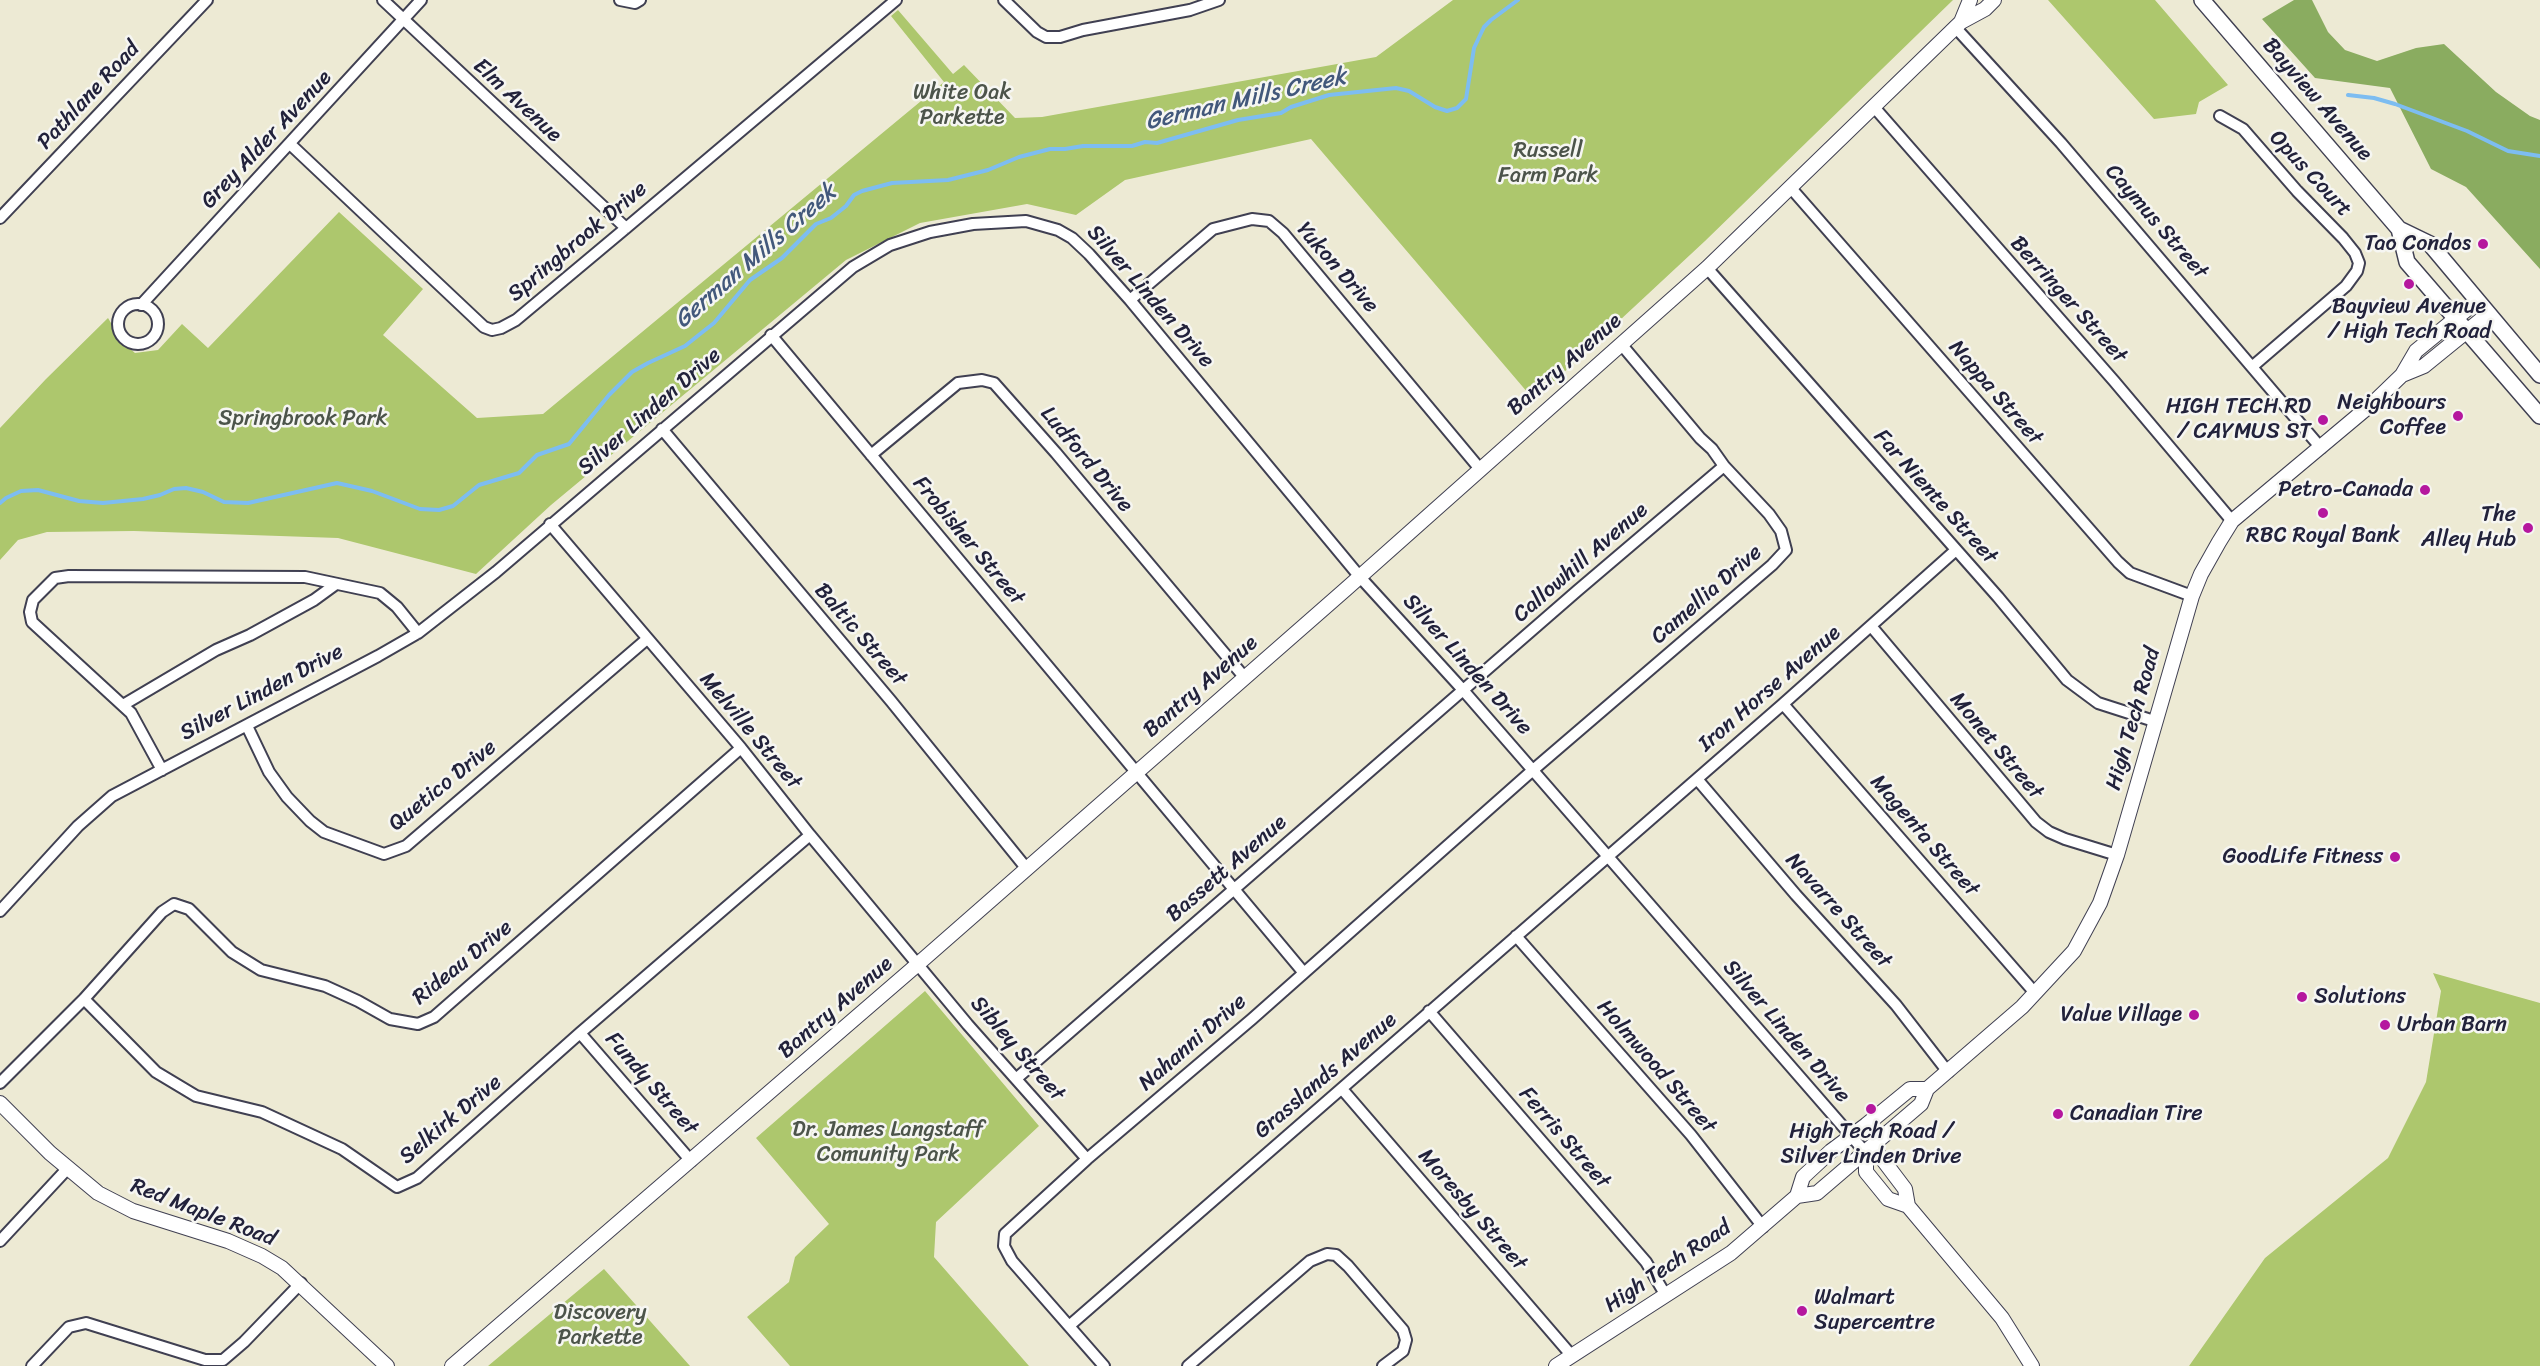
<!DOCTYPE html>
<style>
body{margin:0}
canvas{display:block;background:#edead4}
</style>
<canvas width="2540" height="1366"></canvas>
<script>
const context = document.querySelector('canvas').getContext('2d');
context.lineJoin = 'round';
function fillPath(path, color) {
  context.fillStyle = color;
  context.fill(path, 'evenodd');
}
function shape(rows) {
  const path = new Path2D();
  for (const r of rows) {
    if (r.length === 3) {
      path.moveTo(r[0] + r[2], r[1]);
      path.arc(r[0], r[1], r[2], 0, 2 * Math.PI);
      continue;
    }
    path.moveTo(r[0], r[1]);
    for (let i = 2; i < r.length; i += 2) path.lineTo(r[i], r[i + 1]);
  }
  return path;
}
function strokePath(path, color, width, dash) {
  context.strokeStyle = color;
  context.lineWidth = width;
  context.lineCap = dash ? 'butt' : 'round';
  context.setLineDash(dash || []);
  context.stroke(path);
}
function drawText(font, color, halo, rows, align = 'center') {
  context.font = font + ' Sriracha,sans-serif';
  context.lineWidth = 5;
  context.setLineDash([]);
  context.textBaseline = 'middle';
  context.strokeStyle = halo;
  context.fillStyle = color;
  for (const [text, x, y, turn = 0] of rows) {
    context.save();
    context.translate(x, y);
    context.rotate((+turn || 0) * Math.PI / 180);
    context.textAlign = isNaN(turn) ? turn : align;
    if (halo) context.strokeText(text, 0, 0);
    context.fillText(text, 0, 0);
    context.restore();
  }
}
fillPath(shape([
 [1453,0,1953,0,1705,241,1534,400,1311,139,1125,180,1076,215,1027,204,920,223,846,260,551,505,476,574,338,538,134,531,47,532,18,540,0,560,0,428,46,379,108,318,123,343,135,353,158,350,182,324,208,348,339,212,423,289,383,335,477,418,543,414,944,82,891,16,898,10,953,74,964,65,1015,118,1042,117,1376,57],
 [2048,0,2155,0,2228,85,2199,102,2196,114,2154,119],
 [2433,973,2540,1003,2540,1366,2189,1366,2265,1258,2388,1158,2426,1082,2441,991],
 [925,991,1039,1126,936,1222,934,1257,1029,1366,790,1366,747,1317,789,1282,795,1257,829,1224,756,1138],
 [604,1269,690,1366,488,1366]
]), '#adc76d');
fillPath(shape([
 [2294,0,2312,0,2328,32,2345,50,2377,61,2416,48,2444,44,2496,92,2530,116,2540,120,2540,269,2466,187,2431,169,2390,88,2315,78,2262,19]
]), '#8aac60');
strokePath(shape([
 [2348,95,2374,98,2395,104,2467,131,2508,151,2540,156],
 [0,503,6,498,21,491,38,490,79,501,103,503,143,499,160,495,174,489,186,488,203,492,224,502,248,503,337,483,372,491,420,509,439,510,453,506,479,485,519,473,537,455,569,444,609,395,632,372,648,363,685,346,700,334,714,323,750,280,782,258,816,224,831,218,846,206,854,195,862,191,892,183,948,180,988,170,1019,157,1050,149,1065,149,1083,146,1132,146,1145,142,1157,143,1238,120,1281,113,1291,107,1329,95,1396,88,1409,91,1435,107,1447,111,1457,108,1466,99,1474,48,1484,27,1491,20,1518,0]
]), '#7dbdf1', 4);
const minor = shape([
 [383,0,626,228],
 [620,0,635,3,640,0],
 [1004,0,1037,32,1046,37,1060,37,1083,30,1190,10,1219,0],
 [1955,27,2061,143,2321,448],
 [1874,107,2114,381,2232,521],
 [2220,116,2243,129,2297,191,2343,238,2355,253,2359,263,2357,271,2346,286,2253,366],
 [290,144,484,327,492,330,501,328,516,320,626,228,896,0],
 [1790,187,2118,562,2130,573,2192,596],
 [0,218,207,0],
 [1707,268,1998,597,2067,680,2098,703,2154,721],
 [1130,300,1213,229,1252,219,1269,221,1283,233,1480,469],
 [138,324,20],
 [141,305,421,0],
 [771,335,1304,973],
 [662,429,891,701,1027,869],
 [871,455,958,383,982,380,994,383,1056,453,1245,678],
 [550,524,741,748,810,835,968,1025,1087,1159],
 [1871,626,2036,822,2049,832,2065,839,2117,855],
 [1783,704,2035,993],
 [123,705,216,650,250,635,314,600,336,584],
 [247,726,269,772,287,797,310,821,324,832,384,854,406,846,647,639],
 [162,770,131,713,32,622,30,612,33,600,55,578,69,576,305,577,380,593,397,607,418,633],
 [1697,779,1796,895,1896,1005,1948,1072],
 [0,911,78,826,112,796,378,656,418,633,496,572,853,267,890,245,930,232,973,224,1026,221,1058,230,1072,238,1089,254,1130,300,1360,577,1463,690,1866,1153],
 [1516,936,1691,1135,1763,1227],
 [84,999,156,1072,196,1096,262,1112,342,1149,397,1187,417,1178,580,1033,810,835],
 [1429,1011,1646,1262,1665,1294],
 [580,1033,691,1161],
 [1017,1078,1577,591,1724,466],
 [0,1083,84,999,162,912,174,904,189,909,232,952,261,970,325,986,358,1001,390,1019,418,1024,434,1017,741,748],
 [1342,1089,1572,1356],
 [0,1241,68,1168],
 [1069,1326,1783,704,1956,550],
 [32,1366,69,1327,86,1323,205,1360,223,1360,244,1342,301,1283],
 [1104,1366,1012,1261,1004,1246,1005,1234,1087,1159,1252,1019,1533,770,1772,565,1786,550,1781,531,1769,514,1724,466,1712,449,1700,438,1621,344],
 [1188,1366,1310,1261,1327,1254,1336,1255,1348,1266,1403,1330,1406,1340,1403,1351,1383,1366]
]);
const tertiary = shape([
 [1961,22,1970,0],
 [2402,375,2424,366,2488,314],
 [0,1103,50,1153,98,1193,133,1211,228,1241,262,1256,282,1268,387,1366],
 [1866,1153,1866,1172,1888,1199,1908,1206,2002,1318,2032,1366],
 [1866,1153,1880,1156,1905,1189,1908,1206],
 [1797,1196,1817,1193,1921,1104,1927,1089,2022,1007,2074,951,2100,903,2117,855,2192,596,2201,574,2219,542,2232,521,2373,403,2402,375,2416,351,2477,301],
 [452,1366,918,964,1346,589,1707,268,1961,22,1985,9,1994,0],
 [1556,1366,1731,1253,1797,1196,1803,1177,1831,1151,1866,1125,1910,1089,1927,1089]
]);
const secondary = shape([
 [2202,0,2399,229,2430,244,2540,375],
 [2399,229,2407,262,2540,416]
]);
strokePath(minor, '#404052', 14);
strokePath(tertiary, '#404052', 16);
strokePath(secondary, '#404052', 18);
strokePath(minor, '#fff', 10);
strokePath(tertiary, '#fff', 14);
strokePath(secondary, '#fff', 15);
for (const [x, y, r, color] of [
 [2483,244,6,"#b5179e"],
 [2409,284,6,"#b5179e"],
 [2458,416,6,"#b5179e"],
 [2323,420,6,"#b5179e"],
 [2425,490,6,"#b5179e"],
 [2323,513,6,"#b5179e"],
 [2528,528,6,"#b5179e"],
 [2395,857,6,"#b5179e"],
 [2302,997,6,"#b5179e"],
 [2194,1015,6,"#b5179e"],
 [2385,1025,6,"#b5179e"],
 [1871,1109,6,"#b5179e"],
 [2058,1114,6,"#b5179e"],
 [1802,1311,6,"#b5179e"]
]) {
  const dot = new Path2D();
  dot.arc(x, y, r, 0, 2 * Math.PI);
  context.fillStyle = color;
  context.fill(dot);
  strokePath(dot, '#f6f6f2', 2);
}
drawText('22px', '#4c544a', '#f6f6f2', [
 ["White Oak",962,93],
 ["Parkette",962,118],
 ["Russell",1548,151],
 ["Farm Park",1548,176],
 ["Springbrook Park",303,419],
 ["Dr. James Langstaff",888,1130],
 ["Comunity Park",888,1155],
 ["Discovery",600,1313],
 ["Parkette",600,1338]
]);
drawText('22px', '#22223b', '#f6f6f2', [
 ["Pathlane Road",89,96,-47],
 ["Bayview Avenue",2317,100,49],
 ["Elm Avenue",517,101,43],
 ["Grey Alder Avenue",267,140,-47],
 ["Opus Court",2310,174,47],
 ["Caymus Street",2156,222,49],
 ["Springbrook Drive",578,242,-40],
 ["Yukon Drive",1337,268,49],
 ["Silver Linden Drive",1150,297,49],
 ["Berringer Street",2068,300,48],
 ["Bantry Avenue",1565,365,-41],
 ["Nappa Street",1995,393,49],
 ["Silver Linden Drive",650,412,-41],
 ["Ludford Drive",1086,460,50],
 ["Far Niente Street",1935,497,48],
 ["Frobisher Street",968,541,50],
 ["Callowhill Avenue",1581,563,-41],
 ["Camellia Drive",1707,595,-41],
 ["Baltic Street",860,635,49],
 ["Silver Linden Drive",1467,665,48],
 ["Bantry Avenue",1201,687,-41],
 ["Iron Horse Avenue",1770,689,-41],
 ["Silver Linden Drive",262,693,-28],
 ["High Tech Road",2134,719,-74],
 ["Melville Street",750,731,50],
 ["Monet Street",1996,746,50],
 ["Quetico Drive",443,786,-39],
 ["Magenta Street",1924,836,49],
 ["Bassett Avenue",1227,869,-41],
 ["Navarre Street",1838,911,48],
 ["Rideau Drive",463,963,-39],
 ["Bantry Avenue",836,1008,-41],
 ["Silver Linden Drive",1786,1032,49],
 ["Nahanni Drive",1193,1043,-41],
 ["Sibley Street",1017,1049,49],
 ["Holmwood Street",1656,1067,49],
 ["Grasslands Avenue",1326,1076,-41],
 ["Fundy Street",651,1084,49],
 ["Selkirk Drive",451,1120,-40],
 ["Ferris Street",1564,1138,49],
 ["Moresby Street",1472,1210,49],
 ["Red Maple Road",203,1213,21],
 ["High Tech Road",1668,1267,-34]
]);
drawText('22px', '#22223b', '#f6f6f2', [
 ["Tao Condos",2471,244],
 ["Bayview Avenue",2409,307,"center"],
 ["/ High Tech Road",2409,332,"center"],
 ["Neighbours",2446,403],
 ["Coffee",2446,428],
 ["HIGH TECH RD",2311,407],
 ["/ CAYMUS ST",2311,432],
 ["Petro-Canada",2413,490],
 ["The",2516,515],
 ["Alley Hub",2516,540],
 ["RBC Royal Bank",2323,536,"center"],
 ["GoodLife Fitness",2383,857],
 ["Solutions",2314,997,"left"],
 ["Value Village",2182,1015],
 ["Urban Barn",2397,1025,"left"],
 ["Canadian Tire",2070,1114,"left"],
 ["High Tech Road /",1871,1132,"center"],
 ["Silver Linden Drive",1871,1157,"center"],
 ["Walmart",1814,1298,"left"],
 ["Supercentre",1814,1323,"left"]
], 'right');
drawText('italic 24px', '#42587b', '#f6f6f2', [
 ["German Mills Creek",1246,100,-13],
 ["German Mills Creek",756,257,-41]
]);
</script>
